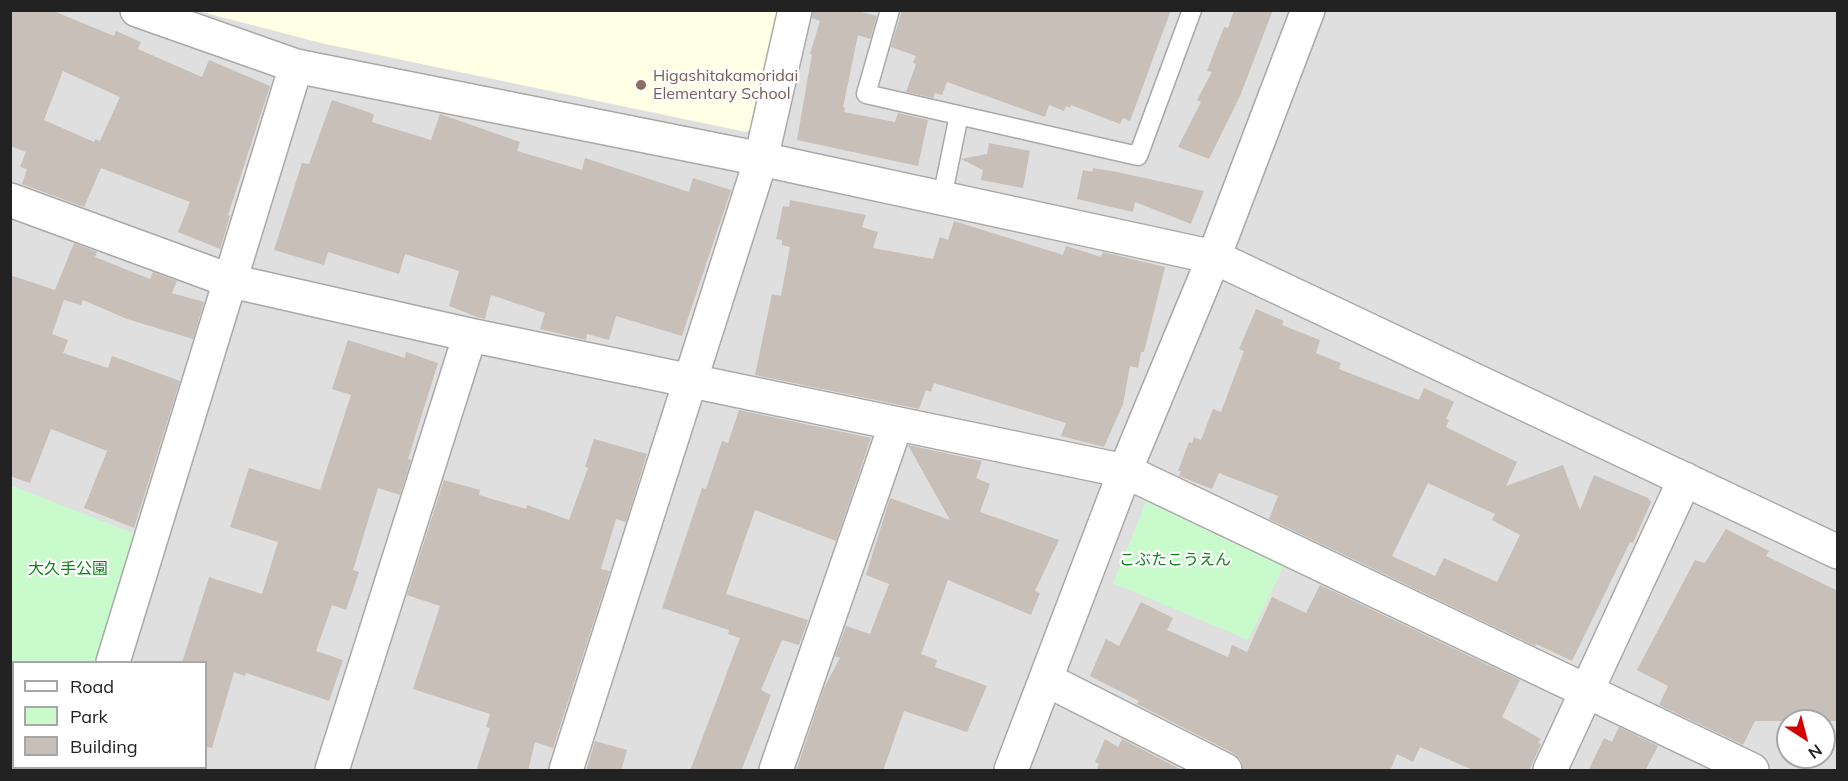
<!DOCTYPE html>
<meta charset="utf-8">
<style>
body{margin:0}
#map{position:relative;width:1848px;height:781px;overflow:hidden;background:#f2efe9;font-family:Mulish,sans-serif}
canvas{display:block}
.frame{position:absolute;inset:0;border:12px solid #222;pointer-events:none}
.legend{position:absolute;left:12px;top:661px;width:195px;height:108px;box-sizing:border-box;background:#fff;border:2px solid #a7a7a7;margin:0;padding:8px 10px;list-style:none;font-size:18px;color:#222}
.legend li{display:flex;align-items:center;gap:12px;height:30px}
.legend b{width:30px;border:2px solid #a7a7a7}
.north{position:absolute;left:1776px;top:709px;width:60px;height:60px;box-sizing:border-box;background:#fff;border:2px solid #a7a7a7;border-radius:50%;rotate:144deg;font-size:16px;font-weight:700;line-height:24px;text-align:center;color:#222}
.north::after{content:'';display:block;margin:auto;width:21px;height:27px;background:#d40000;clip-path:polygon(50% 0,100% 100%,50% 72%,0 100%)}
</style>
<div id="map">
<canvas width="1848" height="781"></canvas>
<div class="frame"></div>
<ul class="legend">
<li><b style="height:8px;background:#fff"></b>Road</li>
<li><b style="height:16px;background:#c8facc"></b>Park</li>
<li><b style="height:16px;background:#c7bfb8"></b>Building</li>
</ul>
<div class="north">N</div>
</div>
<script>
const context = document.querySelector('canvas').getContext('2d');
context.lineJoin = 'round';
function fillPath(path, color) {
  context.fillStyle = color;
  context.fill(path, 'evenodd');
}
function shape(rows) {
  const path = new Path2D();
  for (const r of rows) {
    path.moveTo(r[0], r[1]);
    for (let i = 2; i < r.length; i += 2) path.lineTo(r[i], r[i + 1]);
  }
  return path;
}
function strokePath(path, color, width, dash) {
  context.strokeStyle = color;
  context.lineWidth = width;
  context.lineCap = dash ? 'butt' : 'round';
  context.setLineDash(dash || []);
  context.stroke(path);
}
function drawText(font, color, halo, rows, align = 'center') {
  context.font = font + ' Mulish,"Noto Sans JP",sans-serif';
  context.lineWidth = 4.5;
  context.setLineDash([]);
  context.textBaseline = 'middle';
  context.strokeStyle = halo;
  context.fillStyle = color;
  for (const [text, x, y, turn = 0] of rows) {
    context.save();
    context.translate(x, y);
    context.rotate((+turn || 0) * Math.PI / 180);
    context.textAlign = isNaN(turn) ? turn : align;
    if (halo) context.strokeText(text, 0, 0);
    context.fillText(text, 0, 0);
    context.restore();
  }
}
fillPath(shape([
 [10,11,1837,11,1837,770,11,770],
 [14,662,206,662,206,768,14,768],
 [1788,721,1824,721,1824,757,1788,757]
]), '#e0dfdf');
fillPath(shape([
 [198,11,780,11,755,127,746,132,321,43]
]), '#ffffe5');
fillPath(shape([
 [10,485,138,535,99,662,14,662,13,727,10,725],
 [1148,497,1286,561,1248,640,1113,583]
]), '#c8facc');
fillPath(shape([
 [10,10,51,10,114,36,116,31,141,42,138,49,140,50,202,77,209,60,270,86,228,215,230,216,220,249,178,232,190,202,101,168,84,207,22,184,27,169,20,167,26,152,10,146],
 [63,71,120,97,100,141,95,139,94,142,44,120],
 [813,10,854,10,877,16,870,39,858,35,843,107,845,108,844,112,895,122,898,113,928,120,918,166,797,140,812,54,810,54,820,21,812,18],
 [902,10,1171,10,1130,121,1123,118,1120,124,1071,105,1070,108,1066,106,1064,111,1049,105,1045,117,947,82,942,95,935,93,933,98,906,92,916,64,913,63,916,56,891,47],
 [1234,10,1273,10,1240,96,1209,159,1178,147,1201,102,1197,100,1212,72,1207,71,1224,27,1228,28],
 [332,100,371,113,374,115,372,122,431,140,440,114,520,142,517,151,582,170,585,158,689,192,693,178,731,190,682,336,616,316,609,340,587,334,586,340,540,329,545,313,491,295,485,319,477,317,449,306,459,271,405,254,399,274,328,252,324,265,274,250,302,163,309,164],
 [989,143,1030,151,1023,188,981,180,983,170,961,159,987,154],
 [1093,168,1117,172,1204,191,1191,224,1135,202,1133,212,1077,199,1083,170,1092,172],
 [790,200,866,215,862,227,878,232,873,248,933,259,940,237,948,240,954,221,1063,255,1066,246,1101,257,1103,252,1165,267,1144,352,1141,352,1138,368,1130,366,1123,404,1104,447,1061,436,1066,423,934,383,931,392,926,390,919,409,755,375,772,294,781,296,790,247,782,245,782,240,776,239,783,206,789,207],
 [74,243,97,252,95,257,150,279,153,272,177,281,172,293,204,302,193,339,127,319,83,300,81,305,64,300,52,334,68,340,63,353,108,368,112,356,180,381,134,528,84,508,107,451,51,429,30,483,10,476,10,275,55,290],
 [1256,309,1284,321,1282,325,1320,340,1316,353,1341,363,1339,369,1419,400,1424,388,1454,402,1446,419,1449,420,1446,427,1517,462,1506,486,1563,465,1580,510,1594,475,1648,498,1651,502,1633,543,1630,542,1572,661,1536,644,1535,646,1269,519,1278,496,1219,473,1212,489,1179,476,1181,471,1178,471,1189,442,1192,443,1194,437,1201,440,1213,409,1221,412,1244,351,1239,349],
 [1428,483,1495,514,1492,520,1520,535,1497,582,1444,558,1435,576,1392,556],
 [348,340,405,358,406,352,438,363,408,459,411,460,400,495,378,488,353,570,359,572,346,610,332,605,316,651,343,660,329,701,246,673,245,676,234,672,212,748,206,747,206,663,182,663,209,577,262,594,278,542,230,527,249,468,320,490,351,395,332,389],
 [739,410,871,438,836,541,755,510,726,594,808,620,799,645,782,640,761,690,771,695,741,771,690,771,740,638,728,634,729,630,662,608,702,488,706,489,722,441,728,443],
 [594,439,647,454,626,522,616,519,601,569,610,571,553,748,535,742,528,771,476,771,490,728,486,727,490,714,413,689,440,606,407,595,444,480,480,490,479,495,526,509,527,505,569,520,588,468,585,467],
 [908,445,982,461,976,478,990,484,980,512,1059,540,1035,591,1040,593,1031,615,948,580,921,654,937,660,935,667,987,686,967,732,904,711,883,771,796,771,824,688,840,658,835,656,846,626,870,634,889,584,866,575,890,498,950,520],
 [1726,529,1769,551,1766,556,1838,591,1838,721,1755,721,1743,745,1659,705,1668,686,1637,670,1695,560,1705,563],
 [1320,585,1520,680,1502,717,1541,739,1538,743,1541,744,1529,771,1475,771,1420,747,1413,762,1397,754,1390,771,1243,771,1241,760,1233,753,1137,704,1139,701,1090,676,1106,639,1119,646,1141,602,1173,618,1167,630,1228,657,1232,645,1247,652,1272,597,1306,613],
 [1619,727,1658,746,1645,771,1588,771,1604,738,1612,742],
 [1105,739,1118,747,1122,739,1184,771,1096,771,1099,764,1095,762],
 [595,741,627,750,621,771,586,771]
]), '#c7bfb8');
const service = shape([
 [890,10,866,94,1138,156,1192,10],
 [942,198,959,115]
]);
const minor = shape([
 [137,10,296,66,761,159,1214,257,1838,552],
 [10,200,231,281,470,335,1125,471,1752,770],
 [113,662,296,66],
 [1047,680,1225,770],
 [10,739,14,741],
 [65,768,70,770],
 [332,770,470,335],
 [566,770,761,159,795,10],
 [776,770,896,424],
 [1550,770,1685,479]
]);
const tertiary = shape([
 [1011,770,1125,471,1214,257,1308,10]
]);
strokePath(service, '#a9a9a9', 21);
strokePath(minor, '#a9a9a9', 36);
strokePath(tertiary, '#a9a9a9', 36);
strokePath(service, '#fff', 18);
strokePath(minor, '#fff', 33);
strokePath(tertiary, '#fff', 33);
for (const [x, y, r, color] of [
 [641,85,6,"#8d6e63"]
]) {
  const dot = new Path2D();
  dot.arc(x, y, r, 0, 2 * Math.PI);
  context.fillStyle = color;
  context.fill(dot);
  strokePath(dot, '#fff', 2);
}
drawText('16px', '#785e54', '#fff', [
 ["Higashitakamoridai",653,76],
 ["Elementary School",653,94]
], 'left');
drawText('16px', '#0c8416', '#fff', [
 ["こぶたこうえん",1175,560],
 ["大久手公園",68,569]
]);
</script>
